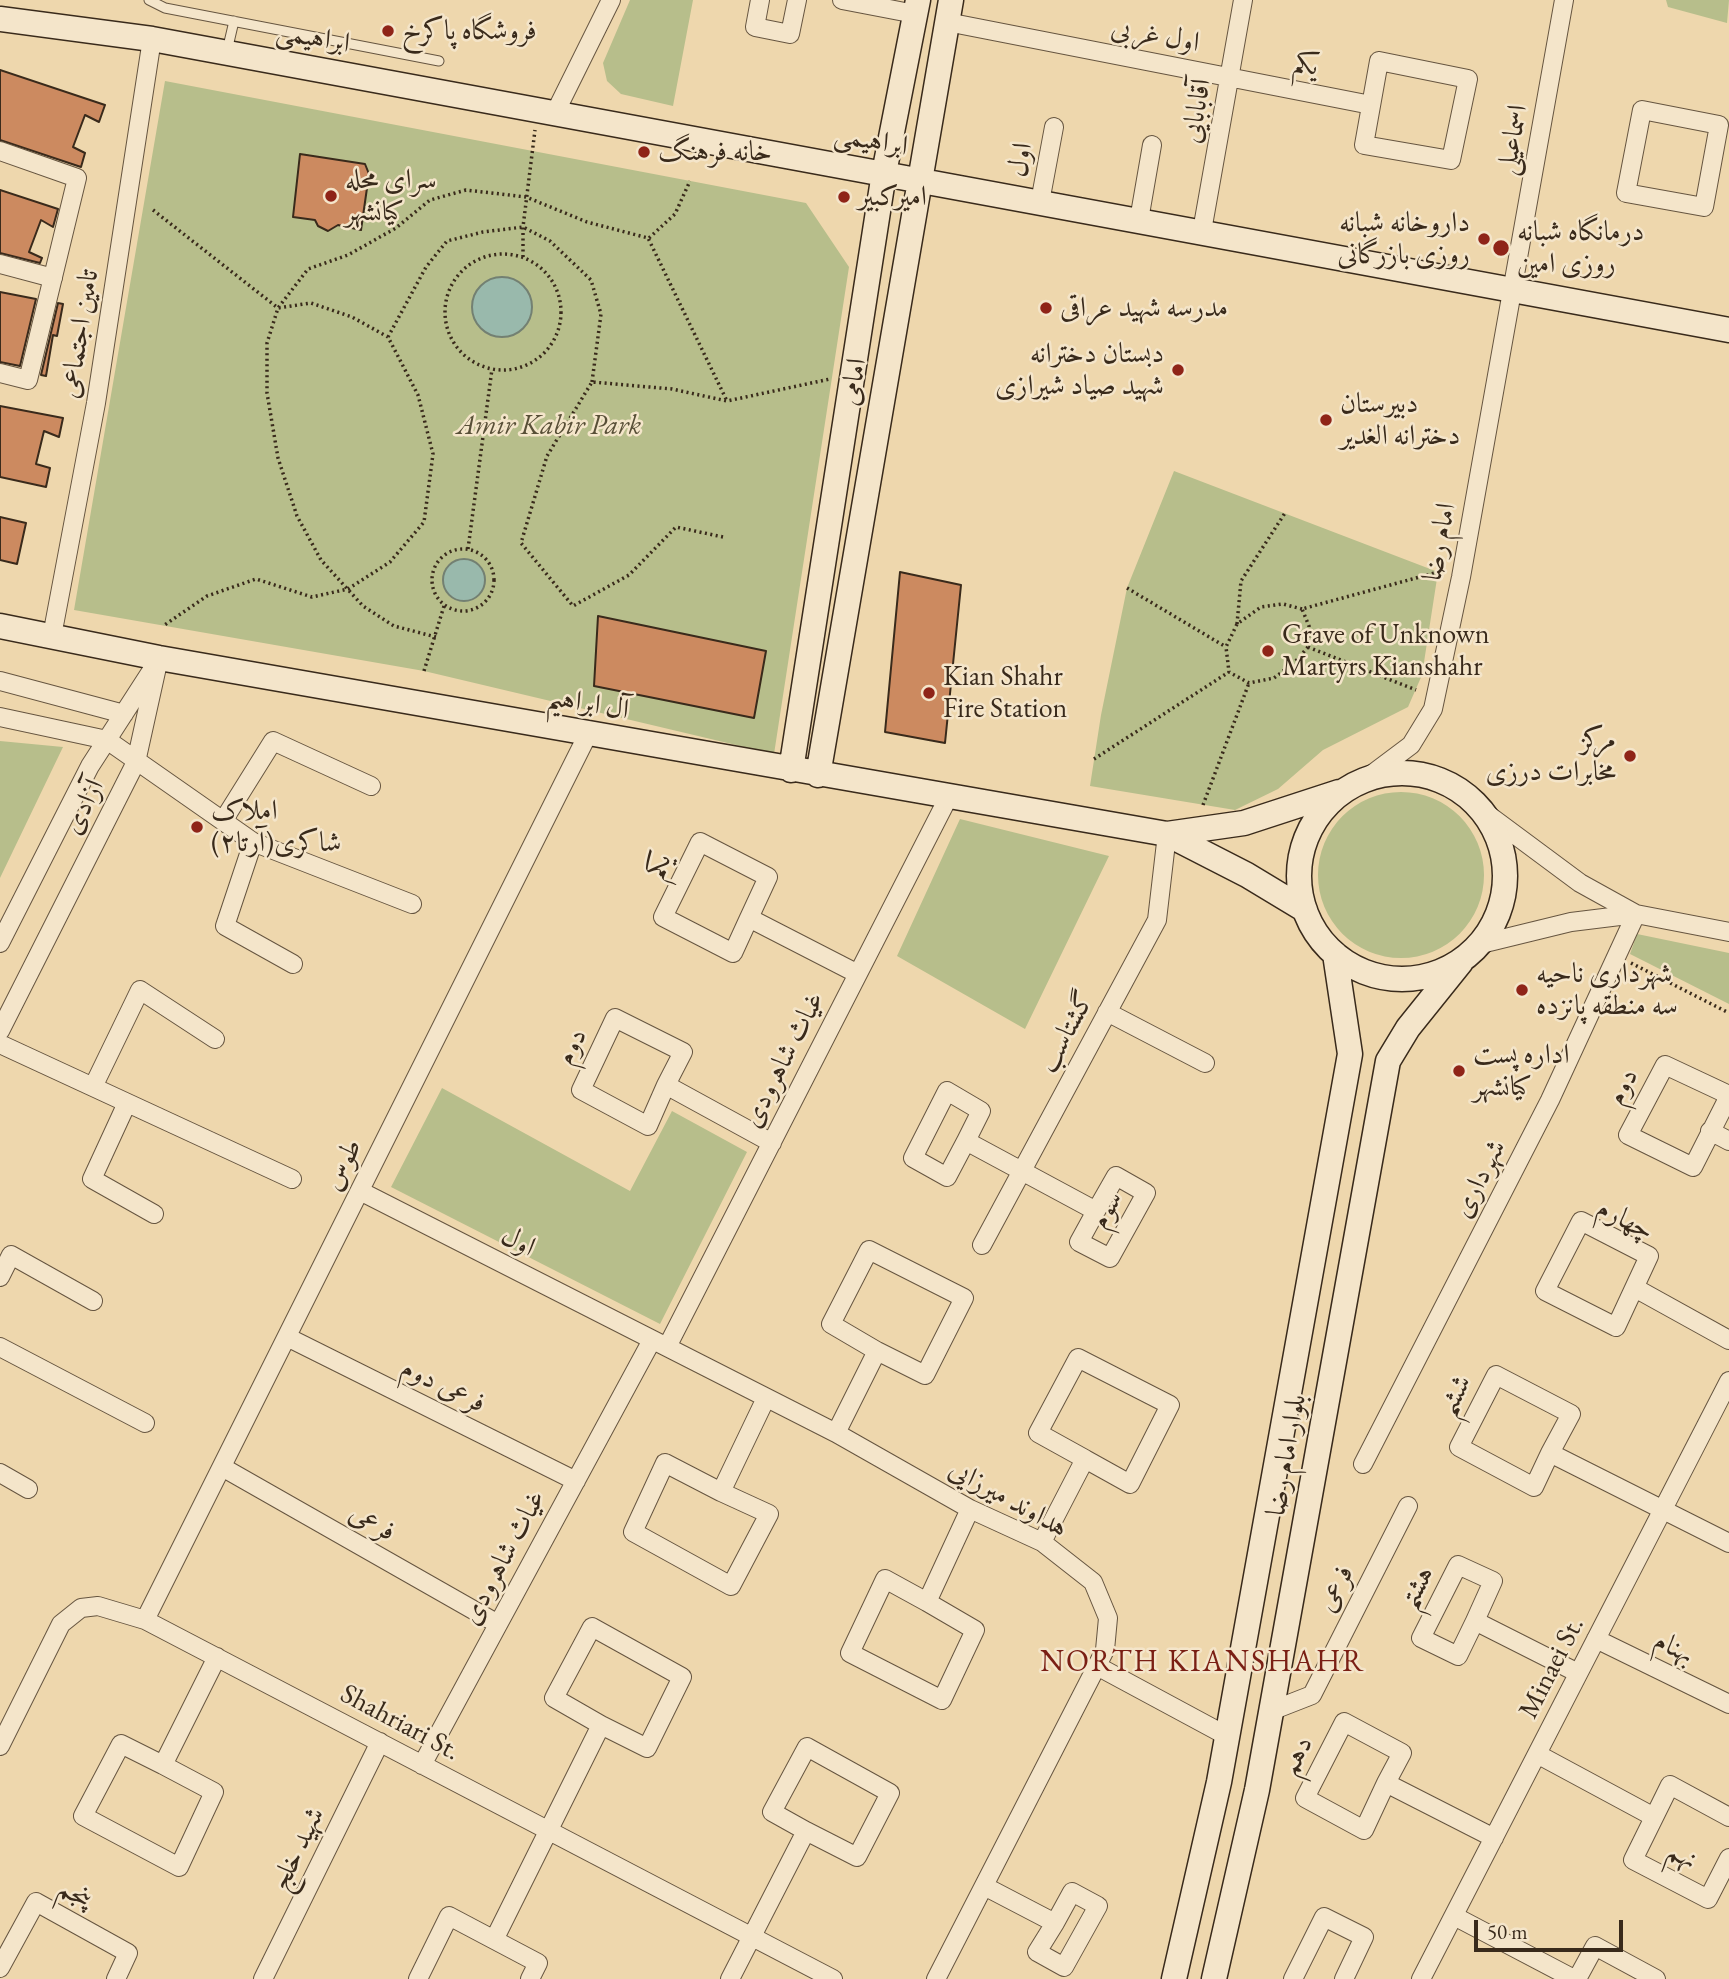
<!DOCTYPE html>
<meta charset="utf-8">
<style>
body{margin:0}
#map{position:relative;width:1729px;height:1979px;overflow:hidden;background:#eed7ad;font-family:"EB Garamond",serif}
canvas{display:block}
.scale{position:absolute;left:1474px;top:1920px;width:149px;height:32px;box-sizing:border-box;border:4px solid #392a1b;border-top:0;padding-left:9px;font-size:21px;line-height:24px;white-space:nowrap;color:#392a1b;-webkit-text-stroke:5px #f4e5ca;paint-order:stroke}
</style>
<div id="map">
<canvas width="1729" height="1979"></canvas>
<div class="scale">50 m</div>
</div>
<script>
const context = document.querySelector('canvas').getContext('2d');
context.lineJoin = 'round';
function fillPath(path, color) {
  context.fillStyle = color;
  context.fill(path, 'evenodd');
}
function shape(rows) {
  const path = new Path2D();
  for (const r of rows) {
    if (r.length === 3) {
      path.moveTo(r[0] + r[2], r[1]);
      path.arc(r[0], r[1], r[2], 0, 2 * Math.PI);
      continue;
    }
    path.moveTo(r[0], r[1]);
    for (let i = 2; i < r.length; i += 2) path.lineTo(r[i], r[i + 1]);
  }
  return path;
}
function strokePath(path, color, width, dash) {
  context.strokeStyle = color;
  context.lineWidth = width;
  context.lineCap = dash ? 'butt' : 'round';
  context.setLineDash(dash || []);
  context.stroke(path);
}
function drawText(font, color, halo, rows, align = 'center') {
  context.font = font + ' "EB Garamond",Amiri,serif';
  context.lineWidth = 5;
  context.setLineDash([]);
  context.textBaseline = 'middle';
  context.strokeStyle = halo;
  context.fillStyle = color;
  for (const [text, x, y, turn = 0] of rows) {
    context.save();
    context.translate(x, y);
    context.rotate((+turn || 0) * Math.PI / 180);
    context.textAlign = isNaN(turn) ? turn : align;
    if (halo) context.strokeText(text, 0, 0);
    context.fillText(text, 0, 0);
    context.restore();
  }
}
fillPath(shape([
 [630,0,693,0,673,106,621,94,607,81,603,63],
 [1666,0,1729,0,1727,23,1668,7],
 [165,81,806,203,849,267,774,754,424,671,74,610],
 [1174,471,1438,572,1422,675,1408,707,1323,750,1278,789,1235,810,1090,786,1101,715,1127,588],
 [0,741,63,747,0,878],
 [1401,875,83],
 [960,819,1109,856,1025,1029,897,956],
 [1637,934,1729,953,1729,1004,1630,954],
 [442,1088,630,1191,672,1111,747,1152,660,1324,391,1187]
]), '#b7be8b');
const water = shape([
 [502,307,30],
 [464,580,21]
]);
fillPath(water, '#99b9ac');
strokePath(water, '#738072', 2);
const building = shape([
 [0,70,105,105,99,122,85,115,73,147,85,153,81,167,0,140,0,70],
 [300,154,365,164,369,174,361,230,338,225,328,231,318,226,315,220,293,217,300,154],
 [0,190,58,209,53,227,41,220,29,252,42,258,40,263,0,253,0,190],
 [0,292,36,299,20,366,0,362,0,292],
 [58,303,63,304,57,336,53,335,46,376,41,375,58,303],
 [0,406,63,418,59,437,44,431,36,464,50,468,46,487,0,477,0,406],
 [0,517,26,523,17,564,0,560,0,517],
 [900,572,961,585,945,743,885,732,900,572],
 [598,616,766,651,754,718,594,686,598,616]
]);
fillPath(building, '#cc8a60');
strokePath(building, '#392a1b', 2);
const service = shape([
 [149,0,165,8,439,61],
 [227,51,234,21]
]);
const minor = shape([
 [760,0,755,27,790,34,797,0],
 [842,0,915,14],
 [947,22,1371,105],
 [1379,61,1468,79,1451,160,1364,145,1379,61],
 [1642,110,1719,125,1704,207,1626,193,1642,110],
 [555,113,611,0],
 [0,151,77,178,28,380,0,373],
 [1040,202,1054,127],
 [1139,220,1152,145],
 [1202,231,1243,0],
 [0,264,53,278],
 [52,636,96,403,152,39],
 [0,681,124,714],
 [0,717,107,740,253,842,412,904],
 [1367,778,1411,745,1433,709,1461,577,1564,0],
 [223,821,273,741,371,786],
 [253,842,225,926,293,964],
 [749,918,768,877,700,842,663,917,733,953,749,918,858,974],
 [0,943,90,766,152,670],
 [1481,944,1571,922,1636,914,1580,883,1483,811],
 [1107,1012,1205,1063],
 [0,1031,136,762,159,658],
 [0,1044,292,1179],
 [666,1085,683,1052,615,1018,581,1090,648,1126,666,1085,772,1143],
 [93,1087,140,990,215,1039],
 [1729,1095,1665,1065,1628,1135,1693,1167,1729,1096],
 [127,1103,92,1179,154,1214],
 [1710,1131,1729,1141],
 [966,1141,981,1111,947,1091,913,1158,947,1177,966,1141,1096,1211,1079,1242,1110,1258,1146,1193,1116,1176,1096,1211],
 [360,1191,836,1433,970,1509,1042,1542,1093,1582,1108,1618,1105,1650,936,1979],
 [1581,1221,1649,1256,1616,1327,1545,1291,1581,1221],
 [982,1245,1157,920,1167,834],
 [0,1277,11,1255,93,1301],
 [1635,1288,1729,1340],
 [287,1337,576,1481],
 [0,1347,145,1423],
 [667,1347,948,798],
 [836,1433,877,1351,925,1375,964,1298,869,1250,831,1324,877,1351],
 [1550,1453,1571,1414,1496,1375,1459,1447,1534,1487,1550,1453,1729,1543],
 [1363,1464,1550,1100,1636,914,1729,932],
 [222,1467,498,1624],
 [0,1473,28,1489],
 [721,1492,769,1514,731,1586,633,1532,665,1463,721,1492,766,1398],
 [1042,1542,1085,1459,1130,1484,1170,1405,1078,1358,1038,1433,1085,1459],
 [927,1602,975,1630,942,1700,850,1653,885,1579,927,1602,970,1509],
 [145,1620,588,734],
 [1475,1621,1493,1581,1458,1565,1421,1638,1458,1656,1475,1621,1578,1673],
 [1596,1639,1729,1704],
 [1097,1666,1227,1736],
 [1271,1711,1312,1695,1408,1506],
 [0,1746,61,1624,81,1608,98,1606,145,1620,833,1979],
 [1537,1754,1654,1817],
 [163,1765,121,1744,83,1816,179,1867,214,1792,163,1765,217,1657],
 [422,1765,652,1340],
 [1386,1783,1402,1753,1344,1722,1305,1798,1364,1830,1386,1783,1494,1838],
 [1729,1817,1670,1785,1633,1860,1708,1899,1729,1858],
 [984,1886,1055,1923,1037,1952,1064,1967,1098,1906,1072,1892,1055,1923],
 [1454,1916,1574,1979],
 [495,1938,601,1725,554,1698,592,1627,682,1677,647,1748,601,1725],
 [0,1968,36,1902,128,1953,116,1979],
 [263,1979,380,1742],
 [418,1979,449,1916,538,1963,530,1979],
 [730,1979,806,1831,772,1812,807,1747,890,1793,857,1857,806,1831],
 [1293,1979,1324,1917,1364,1937,1344,1979],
 [1421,1979,1729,1381],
 [1577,1979,1595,1946,1656,1979]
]);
const secondary = shape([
 [0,19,152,39,1729,330],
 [0,626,159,658,1167,834],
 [791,770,884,173,918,0],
 [1402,876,103],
 [818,775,951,0],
 [1305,910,1247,875,1167,834,1244,823,1339,792],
 [1174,1979,1219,1782,1350,1054,1335,954],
 [1214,1979,1257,1790,1388,1061,1408,1028,1461,962]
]);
strokePath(service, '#665540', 11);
strokePath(minor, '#665540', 20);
strokePath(secondary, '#392a1b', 27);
strokePath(shape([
 [153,210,278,308,311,303,352,317,388,337,418,395,433,454,424,522,390,562,348,589,312,597,256,579,207,596,163,626],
 [649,238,675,214,690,181],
 [503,312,58],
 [523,257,523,227,535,130],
 [388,337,426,267,447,241,483,232,523,227,550,241,591,280,601,314,592,382],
 [723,537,676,527,629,575,573,606,521,543,547,456,592,382,672,389,727,401,830,379],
 [468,549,492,369],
 [463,580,31],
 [1127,588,1226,647],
 [1302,609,1283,604,1261,607,1237,624,1226,647,1229,672,1249,683,1274,678,1295,662,1308,647,1309,626,1302,609,1438,572],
 [1237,624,1241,581,1285,513],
 [436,637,394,626,363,606,321,560,297,516,278,458,267,393,267,343,278,308,308,269,348,255,396,228,430,200,466,190,526,197,587,222,648,238,727,401],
 [1308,647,1416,690],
 [424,671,444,606],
 [1094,759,1229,672],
 [1203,805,1249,683],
 [1631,963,1729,1013]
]), '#392a1b', 3.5, [2, 3.5]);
strokePath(service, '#f4e5ca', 9);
strokePath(minor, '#f4e5ca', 18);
strokePath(secondary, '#f4e5ca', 24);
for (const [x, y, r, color] of [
 [388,31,7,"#8f2418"],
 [644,152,7,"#8f2418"],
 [331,196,7,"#8f2418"],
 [844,197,7,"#8f2418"],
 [1484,239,7,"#8f2418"],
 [1501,248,9,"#8f2418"],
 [1046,308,7,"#8f2418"],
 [1178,370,7,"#8f2418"],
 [1326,420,7,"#8f2418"],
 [1268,651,7,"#8f2418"],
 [929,693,7,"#8f2418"],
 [1630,756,7,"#8f2418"],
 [197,827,7,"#8f2418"],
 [1522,990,7,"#8f2418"],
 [1459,1071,7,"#8f2418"]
]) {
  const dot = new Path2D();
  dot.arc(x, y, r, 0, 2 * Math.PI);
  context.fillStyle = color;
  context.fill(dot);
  strokePath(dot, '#f4e5ca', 2.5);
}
drawText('28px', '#392a1b', '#f4e5ca', [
 ["فروشگاه پاکرخ",402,31],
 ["خانه فرهنگ",658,152],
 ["سرای محله",345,180],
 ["کیانشهر",345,212],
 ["امیرکبیر",858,197],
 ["داروخانه شبانه",1470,223,"right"],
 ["روزی بازرگانی",1470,255,"right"],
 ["درمانگاه شبانه",1517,232],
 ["روزی امین",1517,264],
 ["مدرسه شهید عراقی",1060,308],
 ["دبستان دخترانه",1164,354,"right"],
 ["شهید صیاد شیرازی",1164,386,"right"],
 ["دبیرستان",1340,404],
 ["دخترانه الغدیر",1340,436],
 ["Grave of Unknown",1282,635],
 ["Martyrs Kianshahr",1282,667],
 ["Kian Shahr",943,677],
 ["Fire Station",943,709],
 ["مرکز",1616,740,"right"],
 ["مخابرات درزی",1616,772,"right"],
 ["املاک",211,811],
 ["شاکری(آرتا۲)",211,843],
 ["شهرداری ناحیه",1536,974],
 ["سه منطقه پانزده",1536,1006],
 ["اداره پست",1473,1055],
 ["کیانشهر",1473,1087]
], 'left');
drawText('28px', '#392a1b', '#f4e5ca', [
 ["اول غربی",1155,36,10],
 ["ابراهیمی",313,38,10],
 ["یکم",1306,65,12],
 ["آقابابایی",1197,111,-80],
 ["اسماعیلی",1513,140,-80],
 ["ابراهیمی",871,141,10],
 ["اول",1021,160,-80],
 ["تامین اجتماعی",80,334,-81],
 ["امامی",854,382,-80],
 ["امام رضا",1440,542,-79],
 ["آل ابراهیم",588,704,10],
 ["آزادی",84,807,-63],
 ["یکم",659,866,-64],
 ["گشتاسب",1067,1032,-62],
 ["دوم",572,1047,-64],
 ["غیاث شاهرودی",784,1060,-63],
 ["دوم",1623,1087,-62],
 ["طوس",343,1165,-63],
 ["شهرداری",1480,1179,-63],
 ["سوم",1107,1210,-61],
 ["چهارم",1625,1220,27],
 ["اول",518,1242,27],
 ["فرعی دوم",443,1386,26],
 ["ششم",1455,1396,-63],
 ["بلوار امام رضا",1287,1455,-80],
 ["هداوند میرزایی",1008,1499,29],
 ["فرعی",372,1523,29],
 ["غیاث شاهرودی",504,1558,-62],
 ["هشتم",1417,1588,-63],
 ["فرعی",1336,1589,-63],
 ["بهنام",1674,1648,26],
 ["Minaei St.",1552,1668,-63],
 ["Shahriari St.",400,1723,28],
 ["دهم",1297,1756,-63],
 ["شهید خلج",298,1849,-64],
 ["نهم",1682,1856,27],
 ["پنجم",75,1894,28]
]);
drawText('italic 28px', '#584f37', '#f4e5ca', [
 ["Amir Kabir Park",549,426]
]);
context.letterSpacing = '2px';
drawText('30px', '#7a1f14', '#f4e5ca', [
 ["NORTH KIANSHAHR",1203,1663]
]);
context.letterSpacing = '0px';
</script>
